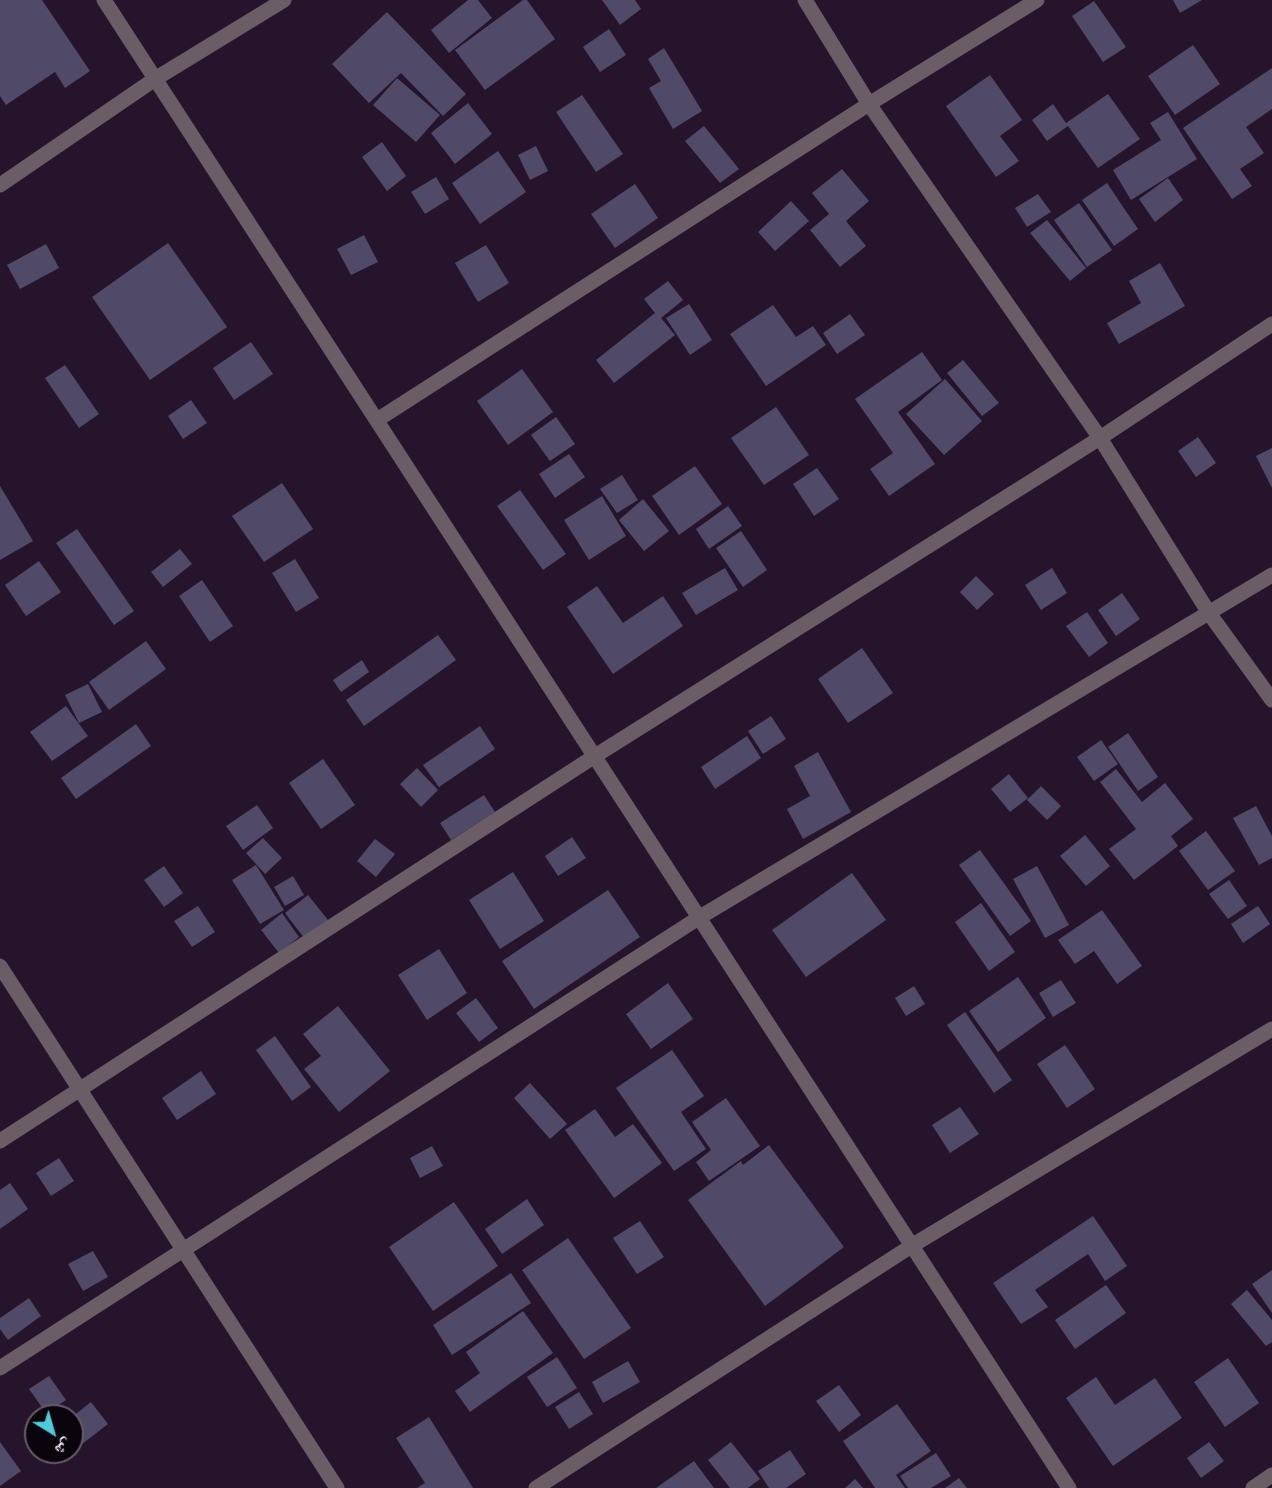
<!DOCTYPE html>
<meta charset="utf-8">
<style>
body{margin:0}
#map{position:relative;width:1272px;height:1488px;overflow:hidden;background:#25142c;font-family:"Alegreya Sans","Noto Naskh Arabic",sans-serif}
canvas{display:block}
.north{position:absolute;left:24px;top:1404px;width:60px;height:60px;box-sizing:border-box;background:#0a040d;border:2px solid #655c69;border-radius:50%;rotate:143deg;font-size:16px;font-weight:700;line-height:24px;text-align:center;color:#ede1f2}
.north::after{content:'';display:block;margin:auto;width:21px;height:27px;background:#52cbd8;clip-path:polygon(50% 0,100% 100%,50% 72%,0 100%)}
</style>
<div id="map">
<canvas width="1272" height="1488"></canvas>
<div class="north">ش</div>
</div>
<script>
const c = document.querySelector('canvas').getContext('2d');
c.lineJoin = 'round';
function fill(path, color) {
  c.fillStyle = color;
  c.fill(path, 'evenodd');
}
function shape(rows) {
  const path = new Path2D();
  for (const r of rows) {
    path.moveTo(r[0], r[1]);
    for (let i = 2; i < r.length; i += 2) path.lineTo(r[i], r[i + 1]);
  }
  return path;
}
function trace(path, color, width, dash) {
  c.strokeStyle = color;
  c.lineWidth = width;
  c.lineCap = dash ? 'butt' : 'round';
  c.setLineDash(dash || []);
  c.stroke(path);
}
const building = shape([
 [0,0,42,0,90,71,65,88,55,72,6,105,0,96],
 [468,0,478,0,492,18,449,53,431,30],
 [523,0,527,0,555,39,485,90,455,50],
 [602,0,635,0,641,9,620,25],
 [1173,0,1202,0,1180,13],
 [1094,1,1126,47,1103,62,1072,16],
 [387,12,466,94,443,116,401,73,369,103,332,64],
 [609,29,626,55,600,72,583,47],
 [1193,45,1220,84,1175,115,1148,76],
 [664,48,702,111,673,129,649,88,661,81,648,59],
 [1272,68,1272,109,1246,127,1264,153,1240,169,1252,186,1232,199,1183,128],
 [990,75,1022,120,1000,136,1019,161,996,177,946,106],
 [397,78,440,115,416,142,373,105],
 [1108,94,1140,139,1098,168,1068,126,1047,141,1032,120,1053,104,1066,123],
 [582,95,623,154,596,172,556,112],
 [468,103,492,134,455,164,431,133],
 [1168,112,1197,159,1131,200,1113,170,1161,140,1150,123],
 [704,126,739,169,720,183,685,141],
 [382,142,406,176,387,191,362,157],
 [536,146,548,171,530,180,518,155],
 [498,151,526,192,480,224,452,183],
 [842,169,869,201,846,221,866,246,840,267,810,230,829,214,812,193],
 [436,177,449,199,425,214,411,192],
 [1168,178,1183,200,1155,222,1139,199],
 [1107,183,1138,229,1114,246,1082,200],
 [635,184,658,218,615,248,591,214],
 [1038,194,1051,212,1027,227,1015,208],
 [791,201,809,221,775,251,758,232],
 [1079,203,1112,250,1087,267,1054,220],
 [1047,220,1086,268,1070,281,1030,233],
 [364,235,378,262,351,275,337,249],
 [168,243,227,327,150,380,92,297],
 [46,244,59,268,20,289,7,265],
 [486,245,509,283,478,302,455,263],
 [1160,263,1185,306,1119,344,1107,323,1141,303,1129,281],
 [668,281,683,300,661,318,675,335,614,383,596,360,655,313,644,299],
 [689,304,712,340,690,355,666,318],
 [773,305,796,337,813,326,826,345,766,386,730,334],
 [850,314,865,335,837,354,823,333],
 [251,342,273,374,234,400,213,368],
 [922,352,942,380,898,412,935,464,889,496,870,469,893,453,855,399],
 [963,360,999,403,982,416,947,373],
 [65,365,99,414,79,428,45,378],
 [522,369,553,412,508,445,477,401],
 [945,379,982,421,944,455,906,414],
 [191,400,207,423,183,439,168,416],
 [776,407,809,455,764,485,731,438],
 [556,417,575,444,550,461,531,435],
 [1198,437,1216,463,1196,477,1178,451],
 [1272,448,1272,488,1256,456],
 [569,454,585,477,555,498,539,474],
 [695,466,722,504,679,535,652,496],
 [817,468,839,499,814,516,793,484],
 [622,475,638,500,617,513,600,489],
 [282,483,313,529,264,562,232,516],
 [0,486,33,541,0,560],
 [520,490,566,554,543,570,497,506],
 [602,496,626,536,589,560,564,520],
 [643,499,669,531,644,551,619,520],
 [728,506,742,526,709,549,696,529],
 [77,529,134,611,114,625,56,543],
 [741,531,767,570,743,587,716,548],
 [180,549,192,564,163,587,151,572],
 [295,559,319,598,296,612,272,573],
 [39,561,61,592,26,616,5,585],
 [725,568,738,590,696,615,682,593],
 [1052,568,1067,593,1041,610,1025,585],
 [976,576,994,594,977,610,960,592],
 [202,580,233,626,210,642,179,596],
 [597,586,623,623,663,596,683,626,613,674,567,607],
 [1122,593,1140,619,1116,636,1098,610],
 [1087,612,1108,643,1089,657,1066,626],
 [438,635,456,660,364,726,346,700],
 [146,641,166,669,109,710,89,682],
 [862,648,893,693,848,723,818,679],
 [362,660,369,672,341,692,333,680],
 [88,684,102,712,79,723,65,695],
 [66,706,88,736,52,761,30,732],
 [771,716,786,739,763,754,748,731],
 [136,724,151,746,76,799,61,778],
 [480,726,495,749,439,787,423,765],
 [1128,733,1158,777,1138,791,1108,747],
 [747,736,761,758,715,789,701,767],
 [1101,740,1118,764,1094,781,1077,757],
 [818,752,851,812,803,839,787,809,810,796,794,766],
 [323,759,355,805,321,829,289,783],
 [417,768,438,790,421,807,400,784],
 [1116,769,1142,802,1165,783,1193,819,1171,836,1178,846,1134,880,1109,849,1136,829,1100,782],
 [1009,774,1028,798,1010,812,991,789],
 [1041,786,1061,806,1047,820,1027,800],
 [484,795,495,812,451,840,440,823],
 [257,805,273,828,243,850,226,826],
 [1256,806,1272,836,1272,858,1259,865,1233,818],
 [1206,831,1235,871,1208,890,1179,851],
 [1085,835,1110,866,1086,886,1060,856],
 [572,837,586,858,558,876,545,856],
 [263,838,282,858,265,874,246,853],
 [375,839,395,854,376,877,357,861],
 [980,850,1031,921,1010,936,959,865],
 [256,865,284,910,260,924,232,880],
 [164,866,183,893,164,907,144,880],
 [1037,866,1069,925,1045,938,1013,879],
 [513,872,544,921,500,949,469,900],
 [852,873,886,920,806,977,772,930],
 [293,876,304,895,285,906,274,887],
 [1229,880,1247,906,1228,919,1209,894],
 [608,890,640,937,534,1009,502,961],
 [308,895,328,920,305,939,285,913],
 [981,903,1015,952,989,971,955,922],
 [198,906,215,932,192,947,174,921],
 [1258,906,1270,924,1243,943,1231,924],
 [1102,910,1142,966,1117,984,1094,951,1075,964,1058,940],
 [282,913,299,937,279,953,261,930],
 [439,949,467,993,427,1020,398,975],
 [1018,977,1046,1018,998,1052,969,1011],
 [1061,980,1076,1003,1053,1017,1039,993],
 [668,983,693,1019,651,1049,626,1014],
 [914,986,925,1004,906,1016,895,998],
 [476,998,498,1028,479,1042,456,1013],
 [338,1006,390,1071,339,1112,304,1069,321,1056,303,1034],
 [965,1012,1012,1080,994,1093,947,1025],
 [275,1036,311,1087,292,1101,256,1050],
 [1065,1045,1095,1089,1067,1108,1037,1064],
 [672,1050,704,1096,681,1112,706,1149,674,1171,616,1088],
 [201,1071,216,1094,177,1120,162,1098],
 [530,1083,567,1124,550,1139,514,1098],
 [726,1098,760,1146,709,1181,696,1162,711,1150,692,1122],
 [960,1107,979,1134,950,1153,932,1125],
 [595,1109,615,1137,633,1124,662,1163,614,1198,565,1130],
 [769,1145,844,1247,765,1306,688,1200,741,1161,743,1165],
 [432,1146,443,1166,420,1178,410,1158],
 [59,1158,74,1181,51,1196,36,1173],
 [10,1183,28,1209,0,1229,0,1190],
 [527,1199,544,1225,502,1254,485,1229],
 [454,1202,498,1266,433,1311,389,1247],
 [1093,1216,1127,1266,1105,1281,1088,1254,1035,1290,1048,1307,1021,1324,993,1283],
 [640,1221,664,1257,637,1274,613,1238],
 [568,1238,631,1328,584,1359,522,1270],
 [93,1251,108,1277,83,1291,68,1264],
 [1272,1270,1272,1313,1252,1284],
 [511,1273,531,1303,452,1355,433,1325],
 [1106,1285,1126,1313,1075,1349,1055,1320],
 [1247,1290,1272,1320,1272,1342,1266,1346,1231,1304],
 [29,1298,41,1316,8,1340,0,1329,0,1318],
 [523,1311,553,1353,470,1412,455,1391,480,1373,466,1352],
 [557,1357,577,1388,547,1407,527,1377],
 [1228,1358,1259,1403,1225,1427,1194,1382],
 [628,1361,640,1382,603,1403,592,1382],
 [49,1376,66,1400,46,1413,29,1389],
 [1096,1377,1115,1405,1155,1378,1182,1418,1113,1466,1066,1398],
 [839,1385,861,1415,839,1432,816,1401],
 [579,1392,593,1414,569,1429,555,1407],
 [91,1402,108,1424,73,1451,72,1417],
 [897,1404,931,1451,896,1475,905,1488,875,1488,843,1441],
 [429,1417,473,1488,417,1488,425,1483,396,1438],
 [0,1442,21,1471,0,1486],
 [731,1442,760,1479,748,1488,730,1488,708,1460],
 [1209,1442,1224,1461,1201,1478,1187,1458],
 [790,1450,806,1474,786,1488,769,1488,758,1471],
 [936,1453,951,1476,931,1488,908,1488,900,1476],
 [694,1461,714,1488,656,1488],
 [959,1478,967,1488,945,1488],
 [855,1479,863,1488,845,1488]
]);
const street = shape([
 [104,0,1069,1488],
 [805,0,869,104,1100,438,1209,613,1272,700],
 [0,185,155,79,284,0],
 [377,420,869,104,1037,0],
 [0,966,337,1488],
 [0,1141,595,756,1100,438,1272,324],
 [0,1368,700,917,1272,575],
 [536,1488,913,1245,1272,1029],
 [1253,1488,1272,1475]
]);
fill(building, '#504a68');
trace(street, '#6a5d66', 15);
</script>
